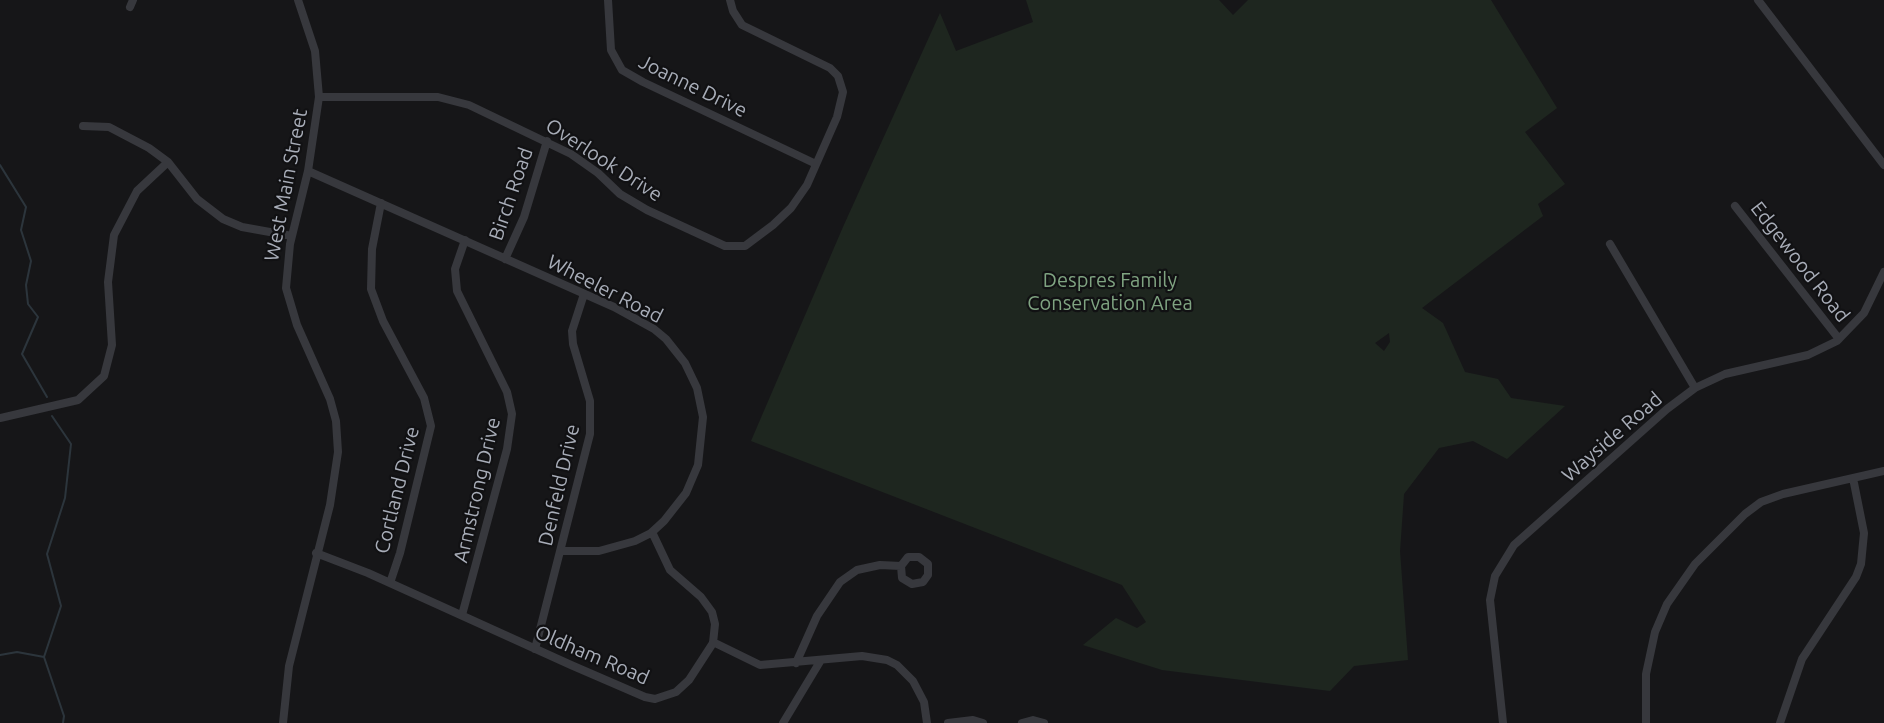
<!DOCTYPE html>
<style>
body{margin:0}
canvas{display:block;background:#161618}
</style>
<canvas width="1884" height="723"></canvas>
<script>
const c = document.querySelector('canvas').getContext('2d');
c.lineJoin = 'round';
function fill(path, color) {
  c.fillStyle = color;
  c.fill(path, 'evenodd');
}
function shape(rows) {
  const path = new Path2D();
  for (const r of rows) {
    path.moveTo(r[0], r[1]);
    for (let i = 2; i < r.length; i += 2) path.lineTo(r[i], r[i + 1]);
  }
  return path;
}
function trace(path, color, width, dash) {
  c.strokeStyle = color;
  c.lineWidth = width;
  c.lineCap = dash ? 'butt' : 'round';
  c.setLineDash(dash || []);
  c.stroke(path);
}
function label(font, color, halo, rows, align = 'center') {
  c.font = font + ' Ubuntu,sans-serif';
  c.lineWidth = 4.5;
  c.setLineDash([]);
  c.textBaseline = 'middle';
  c.strokeStyle = halo;
  c.fillStyle = color;
  for (const [text, x, y, turn = 0] of rows) {
    c.save();
    c.translate(x, y);
    c.rotate((+turn || 0) * Math.PI / 180);
    c.textAlign = isNaN(turn) ? turn : align;
    if (halo) c.strokeText(text, 0, 0);
    c.fillText(text, 0, 0);
    c.restore();
  }
}
const green = shape([
 [1026,0,1219,0,1233,15,1248,0,1491,0,1557,108,1525,132,1565,184,1538,204,1543,216,1422,308,1443,323,1465,372,1498,379,1511,398,1565,406,1507,459,1473,441,1439,448,1404,494,1400,551,1408,660,1354,666,1330,691,1162,670,1083,645,1116,618,1137,628,1146,622,1122,585,751,441,843,227,940,13,956,51,1033,22],
 [1389,333,1390,342,1384,351,1375,343]
]);
const stream = shape([
 [0,165,26,207,21,230,31,261,26,285,28,304,38,317,22,354,47,397],
 [52,416,71,444,65,498,47,554,61,606,44,657,64,716,63,723],
 [0,655,17,652,44,657]
]);
const minor = shape([
 [608,0,611,50,622,70,643,82,816,164],
 [1758,0,1884,165],
 [130,7,133,0],
 [319,97,438,97,469,105,571,154,598,173,620,194,647,210,725,246,745,246,773,225,791,208,807,185,837,117,843,92,838,76,830,68,742,25,733,11,730,0],
 [83,126,109,127,149,148,168,162,197,199,223,219,242,227,292,236],
 [308,171,614,307,654,329,666,339,685,363,697,388,703,417,698,465,686,493,664,521,651,533,635,541,599,551,561,551],
 [381,203,372,249,371,289,383,321,424,398,431,426,400,553,390,583],
 [1735,206,1839,339],
 [1610,244,1695,388],
 [505,259,524,217,547,141],
 [0,418,78,400,104,376,112,345,108,282,114,235,137,191,168,162],
 [316,553,368,573,571,665,645,697,655,699,676,692,689,680,713,643,715,624,712,612,701,597,670,570,652,532],
 [462,615,507,449,512,414,507,392,457,291,455,269,465,240],
 [713,642,760,665,862,656,887,660,897,665,913,681,924,702,927,723],
 [535,649,590,434,590,401,573,344,572,331,584,294],
 [796,663,817,616,840,582,857,570,880,565,901,566,902,578,912,584,923,582,928,575,928,564,919,557,908,557,901,566],
 [283,723,289,666,330,505,338,452,336,421,330,399,297,325,286,288,290,244,308,171,319,97,315,51,298,0],
 [783,723,821,660],
 [948,723,973,720,983,723],
 [1022,723,1033,720,1044,723],
 [1503,723,1490,600,1495,576,1514,545,1667,409,1695,388,1725,374,1808,355,1837,341,1864,313,1884,272],
 [1646,723,1646,674,1655,632,1667,604,1695,564,1745,514,1761,502,1783,494,1884,471],
 [1780,723,1802,659,1856,577,1861,564,1864,533,1853,478]
]);
const streetNames = [
 ["Joanne Drive",693,86,26],
 ["Overlook Drive",604,160,33],
 ["West Main Street",286,185,-79],
 ["Birch Road",511,194,-71],
 ["Edgewood Road",1800,262,52],
 ["Wheeler Road",605,289,27],
 ["Wayside Road",1612,437,-41],
 ["Denfeld Drive",559,485,-77],
 ["Cortland Drive",397,490,-76],
 ["Armstrong Drive",477,490,-77],
 ["Oldham Road",592,655,23]
];
const parkNames = [
 ["Despres Family",1110,280],
 ["Conservation Area",1110,303]
];
fill(green, '#1e261f');
trace(stream, '#2c353c', 2);
trace(minor, '#37383d', 8);
label('20px', '#a8adb8', '#111113', streetNames);
label('20px', '#7fa381', '#111113', parkNames);
</script>
